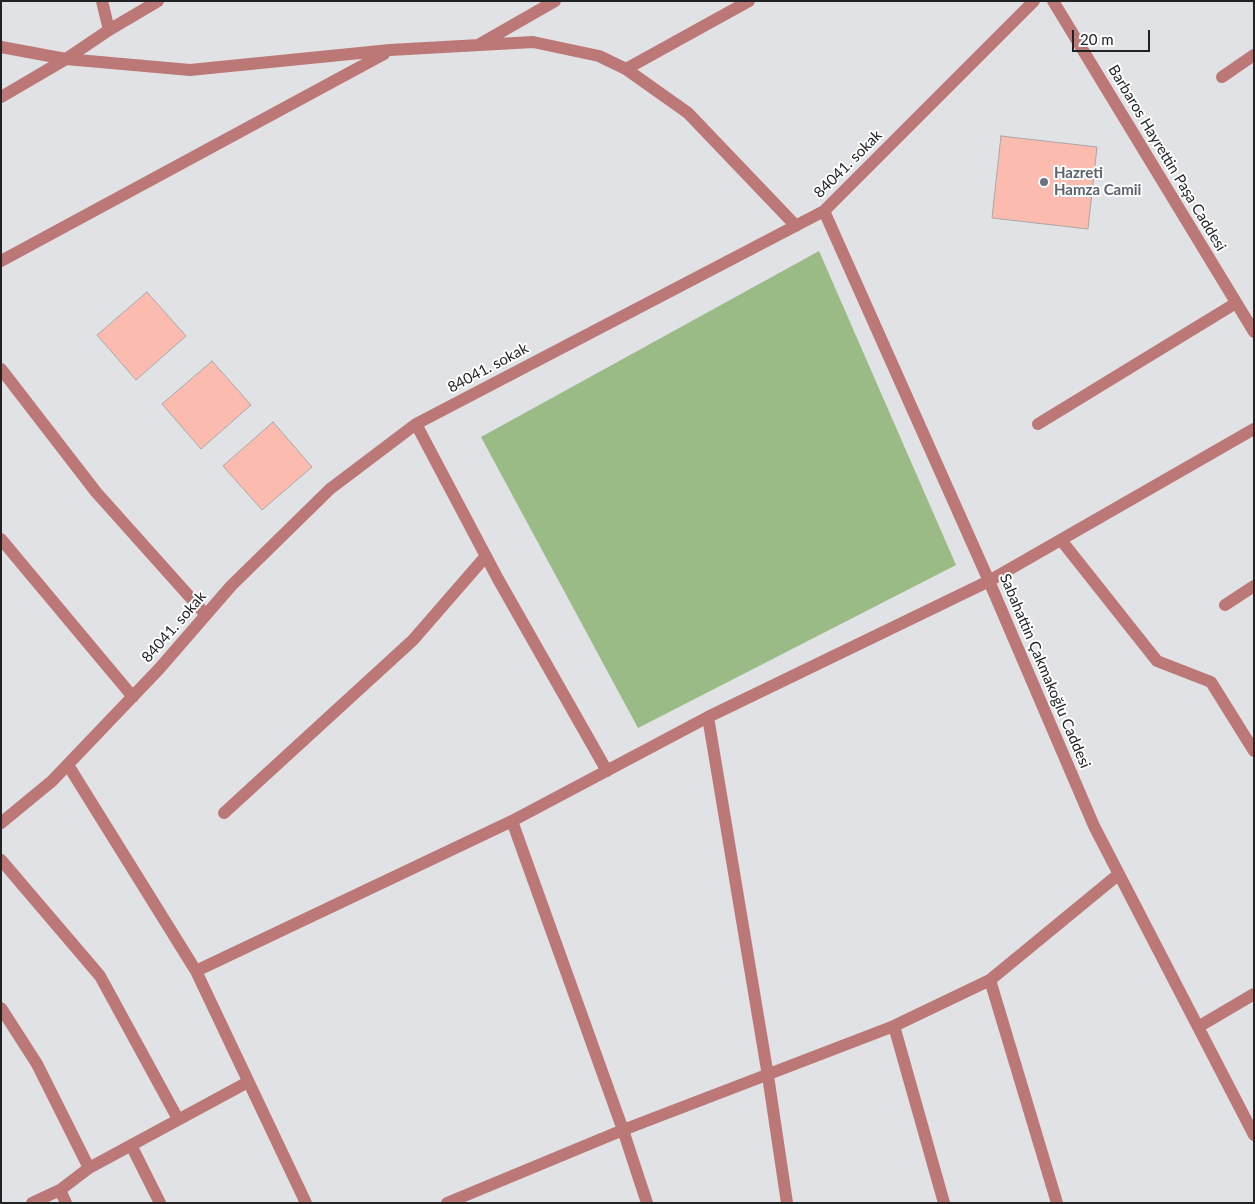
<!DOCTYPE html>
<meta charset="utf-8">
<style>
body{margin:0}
#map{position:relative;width:1255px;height:1204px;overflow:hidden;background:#e0e2e5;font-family:Lato,sans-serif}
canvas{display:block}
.frame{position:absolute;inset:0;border:2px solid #212223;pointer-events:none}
.scale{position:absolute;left:1072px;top:30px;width:78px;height:22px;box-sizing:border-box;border:2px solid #212223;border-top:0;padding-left:6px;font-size:15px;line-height:18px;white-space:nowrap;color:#212223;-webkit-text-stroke:4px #fff;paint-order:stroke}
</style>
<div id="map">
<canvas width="1255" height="1204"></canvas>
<div class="frame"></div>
<div class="scale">20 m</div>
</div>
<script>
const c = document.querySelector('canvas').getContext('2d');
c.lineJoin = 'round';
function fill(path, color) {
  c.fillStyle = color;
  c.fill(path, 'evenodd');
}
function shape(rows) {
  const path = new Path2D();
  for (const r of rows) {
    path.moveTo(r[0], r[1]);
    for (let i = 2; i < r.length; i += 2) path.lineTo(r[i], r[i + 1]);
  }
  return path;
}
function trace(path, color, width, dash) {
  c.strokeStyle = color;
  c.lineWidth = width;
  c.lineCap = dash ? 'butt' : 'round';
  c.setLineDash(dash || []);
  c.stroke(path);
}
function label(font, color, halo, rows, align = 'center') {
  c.font = font + ' Lato,sans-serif';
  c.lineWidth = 4;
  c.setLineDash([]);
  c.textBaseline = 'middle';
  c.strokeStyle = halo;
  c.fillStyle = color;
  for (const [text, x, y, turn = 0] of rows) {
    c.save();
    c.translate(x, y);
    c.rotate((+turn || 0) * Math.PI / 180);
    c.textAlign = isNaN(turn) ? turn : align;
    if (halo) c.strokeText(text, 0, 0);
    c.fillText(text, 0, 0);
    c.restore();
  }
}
const green = shape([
 [819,251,956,565,638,728,481,437]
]);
const building = shape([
 [1001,136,1097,147,1088,229,992,218,1001,136],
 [147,292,186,336,136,380,97,335,147,292],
 [212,361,251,405,201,449,162,404,212,361],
 [273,422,312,467,262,510,223,466,273,422]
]);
const minor = shape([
 [102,1,109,30],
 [1053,1,1254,332],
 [480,44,555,1],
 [1,47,66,59,190,70,390,50,533,42,599,56,626,69,688,113,796,226],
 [626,69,749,1],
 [1222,77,1254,55],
 [1,97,66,59,109,30,158,1],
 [824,211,989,581,1094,826,1254,1135],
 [1,261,384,54],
 [1,369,96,492,206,615],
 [416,424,498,579,607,771],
 [1038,424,1236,303],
 [1,539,133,697],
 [1061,540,1157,661,1211,682,1254,751],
 [1225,605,1254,586],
 [708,717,768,1076,787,1203],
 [68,765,196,971,306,1203],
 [224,813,413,640,486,556],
 [512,821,623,1130,647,1203],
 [1,823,52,781,159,669,231,586,330,489,416,424,824,211,1034,1],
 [1,860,100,976,178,1119],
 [196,971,512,821,708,717,989,581,1254,429],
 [990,980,1057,1203],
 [1,1008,37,1064,89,1168],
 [894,1026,944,1203],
 [1198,1027,1254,994],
 [131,1145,160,1203],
 [60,1190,66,1203],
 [32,1203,60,1190,89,1168,248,1082],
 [447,1203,623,1130,894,1026,990,980,1119,874]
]);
const markers = [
 [1044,182,5,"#6b7280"]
];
const streetNames = [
 ["Barbaros Hayrettin Paşa Caddesi",1167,158,59],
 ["84041. sokak",848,164,-45],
 ["84041. sokak",488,368,-28],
 ["84041. sokak",174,627,-49],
 ["Sabahattin Çakmakoğlu Caddesi",1045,671,67]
];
const worshipNames = [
 ["Hazreti",1054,173],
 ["Hamza Camii",1054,190]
];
fill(green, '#9abb86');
fill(building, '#fcbbaf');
trace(building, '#aaa7a6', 1);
trace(minor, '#bc7876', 12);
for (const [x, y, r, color] of markers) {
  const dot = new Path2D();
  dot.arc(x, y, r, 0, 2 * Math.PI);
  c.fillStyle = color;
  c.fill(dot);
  trace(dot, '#fff', 2);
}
label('15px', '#212223', '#fff', streetNames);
label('bold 15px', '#5b616d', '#fff', worshipNames, 'left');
</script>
